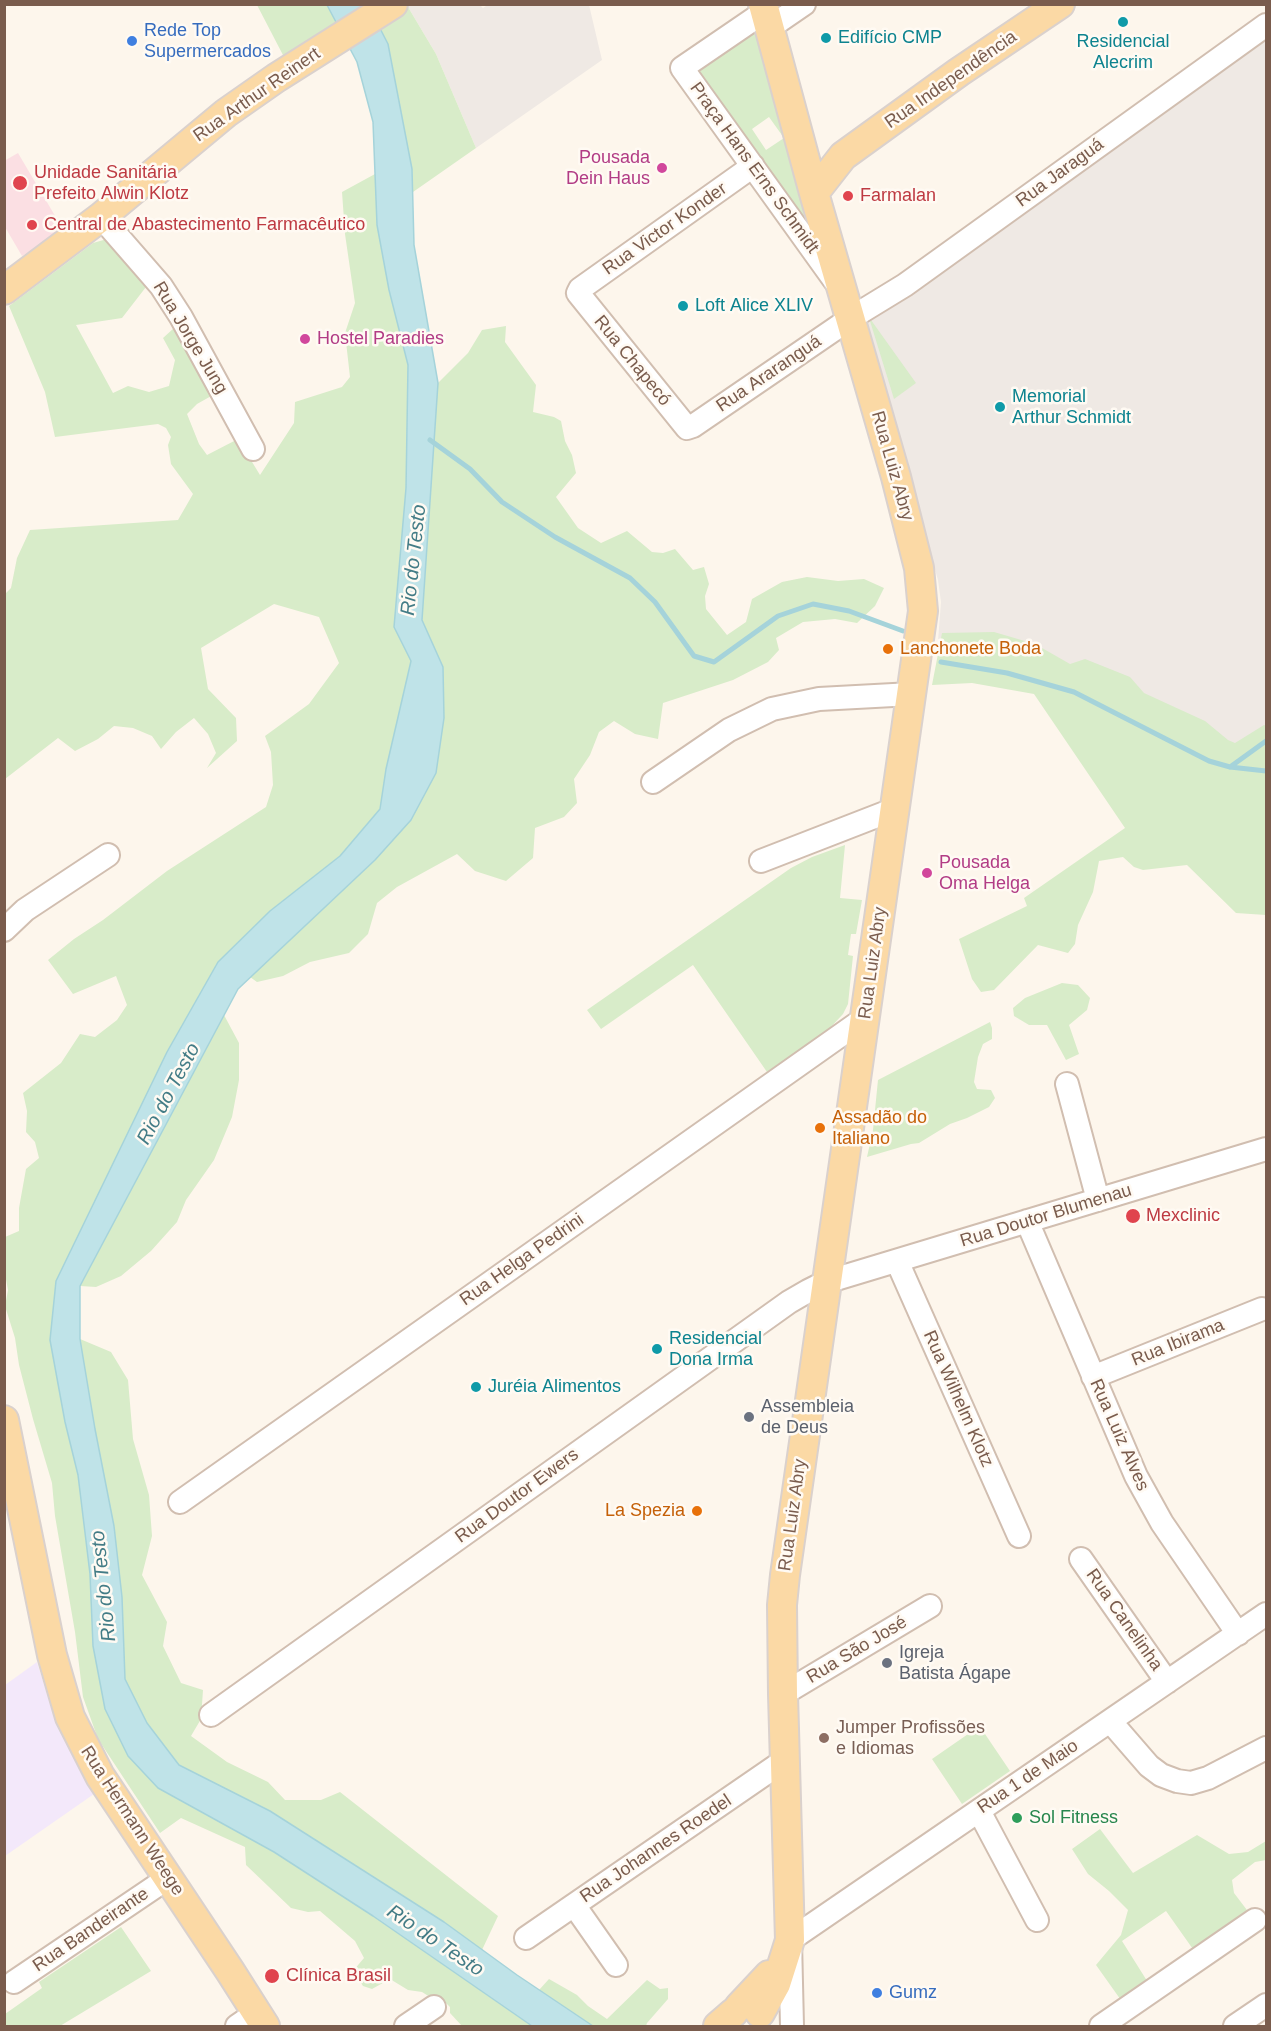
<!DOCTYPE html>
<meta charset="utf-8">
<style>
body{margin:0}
#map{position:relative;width:1271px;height:2031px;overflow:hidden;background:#fdf6ec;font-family:Arial,sans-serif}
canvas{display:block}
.frame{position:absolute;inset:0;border:6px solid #7a5c4d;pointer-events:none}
</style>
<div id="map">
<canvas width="1271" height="2031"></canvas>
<div class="frame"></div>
</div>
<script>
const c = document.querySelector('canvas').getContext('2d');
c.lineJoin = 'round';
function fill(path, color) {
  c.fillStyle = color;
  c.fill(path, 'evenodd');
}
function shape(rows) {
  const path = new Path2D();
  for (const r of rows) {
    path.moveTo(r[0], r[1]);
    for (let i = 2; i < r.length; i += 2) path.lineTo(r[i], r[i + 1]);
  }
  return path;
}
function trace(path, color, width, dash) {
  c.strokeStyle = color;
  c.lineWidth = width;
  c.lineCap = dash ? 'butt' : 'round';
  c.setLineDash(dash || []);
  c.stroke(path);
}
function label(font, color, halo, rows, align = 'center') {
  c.font = font + ' Arial,sans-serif';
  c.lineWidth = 5;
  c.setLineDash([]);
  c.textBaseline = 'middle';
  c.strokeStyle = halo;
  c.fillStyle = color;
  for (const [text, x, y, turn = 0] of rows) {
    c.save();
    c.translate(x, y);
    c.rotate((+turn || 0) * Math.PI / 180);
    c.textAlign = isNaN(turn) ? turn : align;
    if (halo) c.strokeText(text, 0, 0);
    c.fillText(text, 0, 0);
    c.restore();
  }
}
const industrial = shape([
 [412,4,480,5,483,8,489,4,589,5,602,60,476,148,436,54,408,7],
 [1266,37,1266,738,1228,765,994,662,937,654,941,602,938,580,865,323]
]);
const education = shape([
 [37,1662,57,1726,94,1794,5,1856,5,1685]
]);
const medical = shape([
 [18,153,64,231,22,256,5,227,4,161]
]);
const green = shape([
 [257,5,327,5,338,23,284,57],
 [368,5,405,5,408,7,436,54,476,148,413,192,412,169,388,44],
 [756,30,816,238,696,71],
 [769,117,784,138,766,150,752,129],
 [375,174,377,225,389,290,408,365,406,488,394,627,411,661,386,769,380,809,340,856,270,911,218,962,167,1052,50,1340,65,1422,78,1475,90,1574,93,1646,105,1709,158,1788,274,1852,373,1916,532,2026,462,2026,450,2013,450,2007,444,2001,438,2002,422,1992,408,1990,390,1979,372,1989,363,1986,353,1971,364,1958,355,1941,320,1911,308,1912,291,1908,246,1865,245,1847,181,1818,160,1833,98,1739,83,1697,75,1632,55,1516,52,1483,33,1419,19,1365,15,1338,5,1306,8,1290,5,1274,5,1237,19,1231,19,1208,26,1169,39,1158,35,1142,26,1132,27,1111,23,1093,61,1063,80,1034,95,1037,117,1020,127,1005,116,976,73,994,48,960,74,939,103,920,167,871,266,807,273,785,271,752,265,736,309,704,339,663,319,617,274,604,201,648,208,689,236,718,237,741,207,768,216,753,208,734,194,718,176,732,161,749,152,736,133,728,114,726,98,739,75,751,58,738,5,779,4,595,11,588,17,558,30,530,178,520,193,494,171,464,168,445,171,437,166,428,158,424,55,437,45,392,9,306,93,243,107,239,122,248,146,287,122,318,76,325,113,393,128,386,149,392,169,386,175,360,163,338,174,328,213,395,197,404,187,414,199,444,207,455,238,439,260,475,294,423,295,402,342,387,350,377,345,333,355,303,345,234,342,192],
 [871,320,916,383,894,399,870,321],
 [506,326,505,342,536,385,533,412,554,417,561,421,565,441,572,455,576,473,556,497,578,528,601,543,627,531,652,552,663,553,675,549,693,570,704,567,709,584,705,596,706,609,727,635,746,622,752,599,782,582,807,577,838,581,864,579,884,588,875,606,857,623,835,619,803,622,776,638,779,650,768,662,733,680,663,703,658,739,635,734,614,721,599,732,590,755,574,779,577,803,564,817,535,828,533,858,506,881,475,871,457,854,397,887,377,903,368,934,349,953,310,962,283,976,257,982,250,977,375,860,443,667,422,620,438,383,468,353,482,330],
 [994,632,1035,644,1070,664,1085,659,1130,677,1144,693,1205,721,1228,740,1235,743,1264,725,1266,726,1266,915,1236,913,1187,865,1143,870,1134,867,1123,857,1099,861,1093,892,1078,925,1075,944,1068,953,1038,945,994,990,981,992,972,979,959,939,1027,906,1024,898,1125,828,1034,694,972,683,932,685,942,633],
 [845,845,840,898,862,900,856,934,851,934,848,955,853,956,848,1004,843,1014,829,1029,767,1072,693,965,601,1029,587,1010,791,868,812,857],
 [1062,983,1078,985,1090,998,1087,1010,1069,1025,1079,1054,1066,1060,1047,1025,1029,1025,1014,1016,1013,1008,1025,998],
 [224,1015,239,1043,239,1080,232,1117,214,1160,186,1200,177,1222,151,1251,121,1276,96,1287,80,1286],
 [990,1022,992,1028,992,1039,983,1044,978,1057,974,1082,977,1089,991,1090,995,1098,989,1107,967,1118,950,1124,919,1143,911,1144,867,1157,873,1130,878,1080],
 [80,1339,111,1352,128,1380,133,1439,149,1495,152,1536,142,1575,167,1622,163,1646,181,1683,203,1690,201,1719,191,1736,227,1762,268,1782,285,1800,321,1800,340,1792,498,1916,482,1950,444,1922,270,1811,179,1765,147,1723,125,1679,122,1597,114,1526,95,1429],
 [971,1732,985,1734,1010,1771,962,1804,932,1759],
 [1100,1829,1133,1873,1197,1835,1229,1854,1248,1852,1266,1841,1266,1860,1255,1862,1232,1880,1234,1893,1250,1914,1195,1952,1166,1911,1122,1941,1149,1984,1123,2003,1096,1965,1121,1935,1128,1910,1109,1891,1088,1874,1072,1849],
 [121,1927,151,1971,60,2026,5,2026,5,2014,42,1988,39,1982],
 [549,1979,577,1995,588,2006,607,2019,647,1980,660,1989,668,1988,668,1999,647,2023,646,2026,593,2026,539,1990]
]);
const water = shape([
 [327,5,368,5,388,44,412,169,414,245,438,383,422,620,443,667,444,718,436,773,411,820,375,860,238,989,80,1286,80,1339,95,1429,114,1526,122,1597,125,1679,147,1723,179,1765,270,1811,444,1922,517,1975,593,2026,532,2026,373,1916,274,1852,158,1788,128,1756,105,1709,93,1646,90,1574,78,1475,65,1422,50,1340,56,1281,167,1052,218,962,270,911,340,856,380,809,386,769,411,661,394,627,406,488,408,365,389,290,377,225,373,122,357,62,327,5]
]);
const stream = shape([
 [430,440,470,469,502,502,555,537,630,578,655,602,694,656,714,662,778,616,813,604,849,611,903,631],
 [941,662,1007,673,1074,692,1209,761,1230,767,1266,771],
 [1230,767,1266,741]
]);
const minor = shape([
 [764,12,682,68,835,281],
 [769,28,804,4],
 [753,166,580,289,578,293,687,428,693,426,851,318,905,285,1266,25],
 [101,217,161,286,181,317,253,449],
 [653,782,729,730,772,709,819,699,912,694],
 [761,861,895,809],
 [4,930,25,910,108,855],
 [1067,1084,1098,1200],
 [1027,1221,1136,1476,1162,1523,1238,1634],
 [897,1261,1019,1536],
 [1093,1377,1262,1309],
 [180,1502,865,1018],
 [1081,1559,1167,1682],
 [783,1694,930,1606],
 [211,1715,789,1302,808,1291,826,1282,1266,1149],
 [1110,1721,1149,1766,1161,1775,1177,1781,1191,1783,1208,1778,1266,1748],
 [979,1811,1037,1920],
 [574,1905,616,1965],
 [526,1938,785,1760],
 [14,1982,168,1878],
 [237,2026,256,2013],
 [406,2026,434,2007],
 [792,2026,790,1940,1266,1614],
 [1101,2026,1255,1920],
 [1235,2026,1266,2005]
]);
const major = shape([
 [814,193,843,156,959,72,1060,4],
 [4,290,101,217,226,113,276,78,393,4],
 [4,1420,52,1655,70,1717,100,1776,230,1971,265,2026],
 [739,2007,769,1975],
 [760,2013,776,1984,790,1940,783,1694,782,1605,785,1575,923,611,919,568,896,477,814,193,763,4],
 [718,2026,733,2013]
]);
const markers = [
 [1123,22,6,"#0f9aa8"],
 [826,38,6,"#0f9aa8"],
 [132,41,6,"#3f7fe0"],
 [662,168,6,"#d1479c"],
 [20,183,8,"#e0444e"],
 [848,196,6,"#e0444e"],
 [32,225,6,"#e0444e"],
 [683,306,6,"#0f9aa8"],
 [305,339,6,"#d1479c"],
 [1000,407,6,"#0f9aa8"],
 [888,649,6,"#e8710a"],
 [927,873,6,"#d1479c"],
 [820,1128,6,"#e8710a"],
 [1133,1216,8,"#e0444e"],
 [657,1349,6,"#0f9aa8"],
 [476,1387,6,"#0f9aa8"],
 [749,1417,6,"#6b7280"],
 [697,1511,6,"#e8710a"],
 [887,1663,6,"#6b7280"],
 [824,1738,6,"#8d6e63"],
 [1017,1818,6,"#2e9e5b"],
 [272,1976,8,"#e0444e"],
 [877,1993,6,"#3f7fe0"]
];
const shopNames = [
 ["Rede Top",144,31],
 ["Supermercados",144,52],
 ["Gumz",889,1993]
];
const cultureNames = [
 ["Edifício CMP",838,38],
 ["Residencial",1123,42,"center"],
 ["Alecrim",1123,63,"center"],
 ["Loft Alice XLIV",695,306],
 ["Memorial",1012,397],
 ["Arthur Schmidt",1012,418],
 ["Residencial",669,1339],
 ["Dona Irma",669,1360],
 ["Juréia Alimentos",488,1387]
];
const streetNames = [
 ["Rua Independência",951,80,-35],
 ["Rua Arthur Reinert",257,95,-35],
 ["Praça Hans Erns Schmidt",754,168,54],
 ["Rua Jaraguá",1060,173,-36],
 ["Rua Victor Konder",665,229,-35],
 ["Rua Jorge Jung",190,338,59],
 ["Rua Chapecó",632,361,51],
 ["Rua Araranguá",769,374,-34],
 ["Rua Luiz Abry",892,466,74],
 ["Rua Luiz Abry",873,963,-82],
 ["Rua Doutor Blumenau",1046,1216,-17],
 ["Rua Helga Pedrini",522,1260,-35],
 ["Rua Ibirama",1178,1343,-22],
 ["Rua Wilhelm Klotz",958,1399,66],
 ["Rua Luiz Alves",1119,1435,66],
 ["Rua Doutor Ewers",517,1496,-36],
 ["Rua Luiz Abry",793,1515,-82],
 ["Rua Canelinha",1124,1620,55],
 ["Rua São José",857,1650,-31],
 ["Rua 1 de Maio",1028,1777,-34],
 ["Rua Hermann Weege",132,1821,57],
 ["Rua Johannes Roedel",656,1849,-34],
 ["Rua Bandeirante",91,1930,-34]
];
const hotelNames = [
 ["Pousada",650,158,"right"],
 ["Dein Haus",650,179,"right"],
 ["Hostel Paradies",317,339],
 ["Pousada",939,863],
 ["Oma Helga",939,884]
];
const healthNames = [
 ["Unidade Sanitária",34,173],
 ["Prefeito Alwin Klotz",34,194],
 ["Farmalan",860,196],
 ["Central de Abastecimento Farmacêutico",44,225],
 ["Mexclinic",1146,1216],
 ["Clínica Brasil",286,1976]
];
const foodNames = [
 ["Lanchonete Boda",900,649],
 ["Assadão do",832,1118],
 ["Italiano",832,1139],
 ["La Spezia",685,1511,"right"]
];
const worshipNames = [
 ["Assembleia",761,1407],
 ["de Deus",761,1428],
 ["Igreja",899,1653],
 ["Batista Ágape",899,1674]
];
const educationNames = [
 ["Jumper Profissões",836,1728],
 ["e Idiomas",836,1749]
];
const leisureNames = [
 ["Sol Fitness",1029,1818]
];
const waterNames = [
 ["Rio do Testo",414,560,-84],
 ["Rio do Testo",169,1094,-62],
 ["Rio do Testo",104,1586,-96],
 ["Rio do Testo",435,1941,34]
];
fill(industrial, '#efe9e4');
fill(education, '#f3e8fa');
fill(medical, '#fbdfe3');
fill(green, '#d8ecc9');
fill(water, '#bfe3e8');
trace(water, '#a5d3da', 1.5);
trace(stream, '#a5d3da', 5);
trace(minor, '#d1beb0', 26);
trace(major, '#dad1cd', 32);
trace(minor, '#fff', 22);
trace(major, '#fbd9a5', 28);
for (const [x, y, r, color] of markers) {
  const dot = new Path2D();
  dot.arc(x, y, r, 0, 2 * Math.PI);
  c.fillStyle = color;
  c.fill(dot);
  trace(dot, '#fffaf3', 2);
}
label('18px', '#366cbe', '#fffaf3', shopNames, 'left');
label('18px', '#0d838f', '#fffaf3', cultureNames, 'left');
label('18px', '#7a5c4d', '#fffaf3', streetNames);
label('18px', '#b23c85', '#fffaf3', hotelNames, 'left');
label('18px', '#be3a42', '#fffaf3', healthNames, 'left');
label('18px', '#c56008', '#fffaf3', foodNames, 'left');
label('18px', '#5b616d', '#fffaf3', worshipNames, 'left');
label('18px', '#785e54', '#fffaf3', educationNames, 'left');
label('18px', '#27864d', '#fffaf3', leisureNames, 'left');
label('italic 20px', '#437c86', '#fffaf3', waterNames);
</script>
